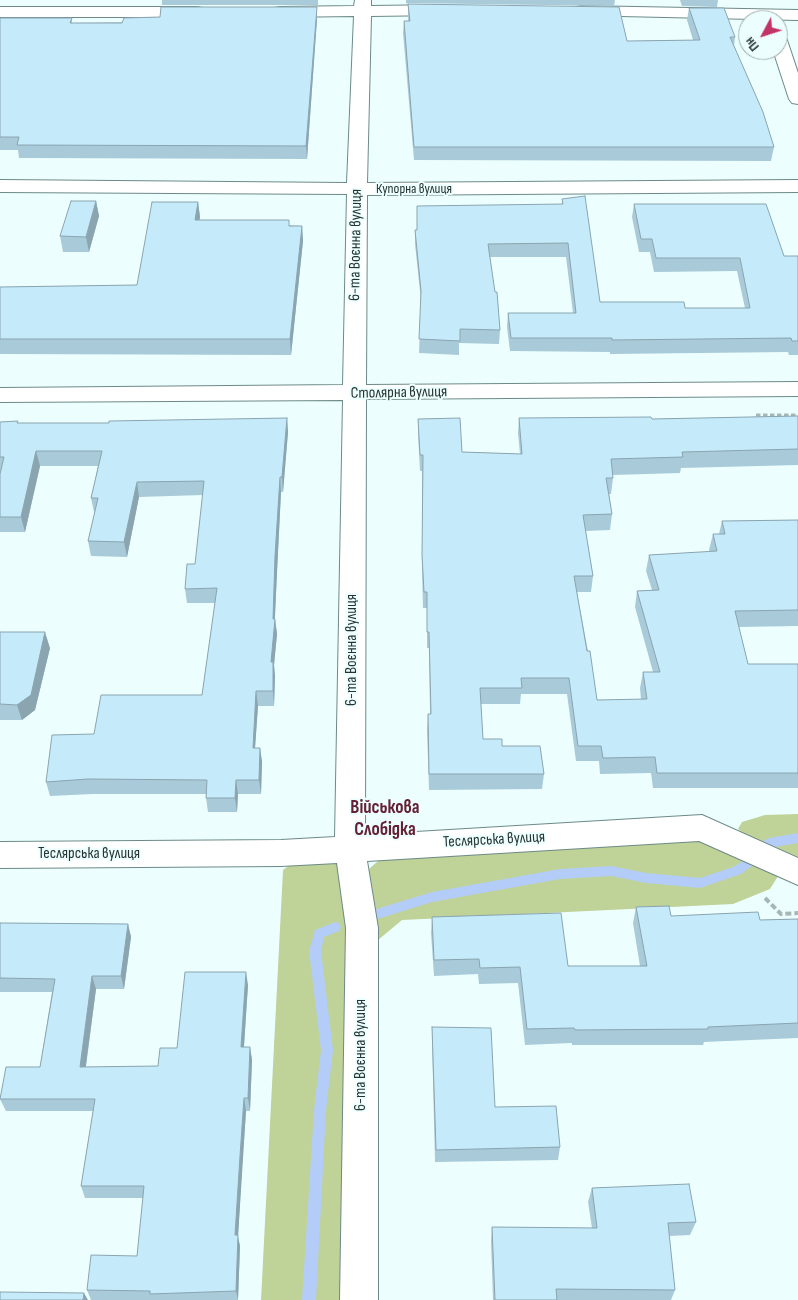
<!DOCTYPE html>
<meta charset="utf-8">
<style>
body{margin:0}
#map{position:relative;width:798px;height:1300px;overflow:hidden;background:#ecfffe;font-family:"Sofia Sans Condensed",sans-serif}
canvas{display:block}
.north{position:absolute;left:738px;top:10px;width:50px;height:50px;box-sizing:border-box;background:#ecfffe;border:1px solid #9dadac;border-radius:50%;rotate:230deg;font-size:14px;font-weight:700;line-height:20px;text-align:center;color:#263332}
.north::after{content:'';display:block;margin:auto;width:18px;height:22px;background:#c13465;clip-path:polygon(50% 0,100% 100%,50% 72%,0 100%)}
</style>
<div id="map">
<canvas width="798" height="1300"></canvas>
<div class="north">Пн</div>
</div>
<script>
const c = document.querySelector('canvas').getContext('2d');
c.lineJoin = 'round';
function fill(path, color) {
  c.fillStyle = color;
  c.fill(path, 'evenodd');
}
function shape(rows) {
  const path = new Path2D();
  for (const r of rows) {
    path.moveTo(r[0], r[1]);
    for (let i = 2; i < r.length; i += 2) path.lineTo(r[i], r[i + 1]);
  }
  return path;
}
function trace(path, color, width, dash) {
  c.strokeStyle = color;
  c.lineWidth = width;
  c.lineCap = dash ? 'butt' : 'round';
  c.setLineDash(dash || []);
  c.stroke(path);
}
function label(font, color, halo, rows, align = 'center') {
  c.font = font + ' "Sofia Sans Condensed",sans-serif';
  c.lineWidth = 4;
  c.setLineDash([]);
  c.textBaseline = 'middle';
  c.strokeStyle = halo;
  c.fillStyle = color;
  for (const [text, x, y, turn = 0] of rows) {
    c.save();
    c.translate(x, y);
    c.rotate((+turn || 0) * Math.PI / 180);
    c.textAlign = isNaN(turn) ? turn : align;
    if (halo) c.strokeText(text, 0, 0);
    c.fillText(text, 0, 0);
    c.restore();
  }
}
const green = shape([
 [798,814,798,863,756,844,738,829,742,822,765,815],
 [685,838,717,841,780,873,770,889,733,904,402,920,372,945,369,869,387,853],
 [295,861,336,862,342,872,355,1013,349,1300,261,1300,283,870]
]);
const stream = shape([
 [798,833,798,843,769,848,765,846,763,843,765,840,769,838,798,833],
 [748,858,752,860,754,863,752,866,741,874,700,888,646,883,611,876,560,879,432,902,371,921,367,920,365,916,367,912,432,892,560,869,611,866,646,873,700,878,733,867,748,858],
 [335,922,339,923,341,927,339,931,324,937,321,951,333,1050,326,1110,316,1300,302,1300,314,1110,321,1050,309,951,315,930,335,922]
]);
const pathFar1 = shape([
 [756,415,798,415]
]);
const path = shape([
 [765,898,781,914,798,913]
]);
const street = shape([
 [355,0,371,0,371,6,444,5,450,6,452,10,450,14,444,15,371,16,367,183,798,180,798,192,367,195,366,385,798,382,798,396,366,399,365,835,702,815,798,858,798,885,699,841,367,861,378,928,378,1300,340,1300,346,928,337,863,281,866,0,868,0,842,281,840,335,837,343,400,0,402,0,388,343,385,347,194,0,192,0,180,347,183,354,16,280,17,274,16,272,12,274,8,280,7,354,6,355,0],
 [582,6,798,10,798,20,576,15,574,11,576,7,582,6],
 [0,7,197,7,203,8,205,12,203,16,197,17,0,17,0,7],
 [778,35,784,36,787,40,798,73,798,104,792,103,789,99,773,50,778,50,778,35]
]);
const wall = shape([
 [162,0,318,0,318,5,162,5],
 [406,0,615,0,614,6,406,3],
 [680,0,718,0,717,7,682,6],
 [408,4,627,41,693,40,687,20,689,8,735,37,734,46,774,147,771,161,414,160,403,33,404,21,408,21],
 [0,18,72,18,72,23,317,19,307,159,19,158,18,150,0,150],
 [562,199,600,302,685,308,745,308,737,271,654,272,650,252,639,252,632,217,634,204,784,256,798,256,798,355,789,355,788,352,610,354,610,352,510,351,507,327,508,313,573,313,566,257,490,257,500,330,499,344,459,343,459,355,419,353,421,301,415,244,415,230,562,204],
 [96,201,99,216,89,252,63,252,60,236],
 [198,202,200,217,199,220,302,226,303,241,291,355,0,354,0,287,137,285],
 [798,416,798,465,681,468,680,473,613,475,613,478,611,494,609,494,612,514,610,530,585,531,593,576,591,592,577,592,597,700,641,700,640,688,643,672,653,672,635,607,637,591,652,590,646,571,649,555,710,552,709,550,713,534,719,534,722,521,798,520,798,626,738,627,748,664,798,664,798,788,653,788,651,773,600,774,599,761,576,761,567,694,521,694,520,704,481,704,483,739,502,746,544,774,542,789,429,790,427,730,428,714,430,714,429,648,427,648,427,608,423,608,422,571,422,471,420,471,418,434,418,419,462,452,520,454,518,433,519,418,652,419],
 [287,418,288,432,283,492,281,492,277,570,275,619,277,634,274,665,275,676,274,706,258,706,255,748,260,748,262,762,261,794,238,794,237,812,208,812,206,798,206,794,92,794,50,796,46,782,94,734,202,695,215,603,187,603,185,589,195,564,203,495,139,497,127,557,91,556,88,541,95,512,94,512,91,498,98,466,40,466,25,532,0,532,0,422,18,423,109,423],
 [0,632,50,648,35,710,22,720,0,720],
 [636,907,671,916,760,920,798,919,798,1038,704,1042,703,1045,572,1045,572,1043,525,1045,518,983,479,984,478,974,434,976,431,933,432,917,568,966,640,966,633,923],
 [0,923,128,924,131,937,124,989,96,989,86,1067,158,1066,248,985,244,1047,250,1047,252,1060,250,1111,246,1111,242,1167,238,1237,240,1246,238,1300,91,1300,87,1290,137,1256,143,1198,85,1198,81,1186,93,1111,6,1111,0,1099,40,1067,52,992,0,992],
 [432,1027,495,1107,560,1147,558,1160,435,1162,432,1041],
 [592,1188,696,1222,690,1235,669,1236,675,1290,671,1300,493,1300,491,1241,492,1227,592,1228,588,1202]
]);
const shadedWall = shape([
 [317,7,317,19,307,159,306,146],
 [96,201,99,216,89,252,86,237],
 [198,202,200,217,197,236,195,220],
 [302,226,303,241,291,355,290,339],
 [287,418,288,432,283,492,282,477],
 [36,451,40,466,25,532,21,517],
 [280,477,281,492,274,634,275,619,277,634,274,665,275,676,274,706,271,662,275,556],
 [137,482,139,497,127,557,124,542],
 [45,632,50,648,35,710,22,720,17,705],
 [256,691,258,706,254,762,253,748],
 [260,748,262,762,261,794,259,780],
 [236,780,238,794,237,812,235,798],
 [128,924,131,937,124,989,121,976],
 [246,972,248,985,243,1060,241,1047],
 [92,976,96,989,84,1079,80,1067],
 [250,1047,252,1060,250,1111,248,1098],
 [244,1098,246,1111,238,1237,240,1246,238,1300,236,1291,235,1235],
 [84,1293,88,1300,83,1300]
]);
const building = shape([
 [408,4,619,7,627,41,700,40,689,8,724,8,735,37,730,37,763,112,774,147,414,147,404,21,410,21,408,4],
 [161,7,317,7,306,146,17,145,19,137,0,137,0,18,72,18,70,23,122,23,124,18,160,17,161,7],
 [585,196,600,302,684,302,685,308,750,308,740,258,656,258,652,239,641,239,634,204,766,204,784,256,798,256,798,341,792,341,791,338,612,340,612,338,511,338,508,313,576,313,568,243,488,244,495,292,497,292,500,330,460,329,460,341,419,339,421,291,415,230,417,230,417,206,563,204,562,199,585,196],
 [71,201,96,201,86,237,60,236,71,201],
 [152,202,198,202,195,220,289,220,289,226,302,226,290,339,0,339,0,287,137,285,152,202],
 [798,416,798,449,682,452,683,457,611,459,613,478,606,478,612,514,583,515,593,576,574,576,587,651,590,651,597,700,647,699,643,672,660,672,637,591,659,590,649,555,717,551,713,534,725,534,722,521,798,520,798,610,735,611,748,664,798,664,798,773,657,773,655,757,603,758,601,746,578,746,569,678,521,678,522,688,480,688,483,739,502,739,502,746,540,746,544,774,429,774,428,714,431,714,429,632,427,632,427,592,424,592,422,555,423,455,420,455,418,419,460,418,462,452,522,454,519,418,651,417,652,419,798,416],
 [287,418,282,477,280,477,275,556,273,619,275,619,271,662,273,662,273,691,256,691,253,748,260,748,259,780,236,780,235,798,206,798,207,780,88,779,46,782,52,735,94,734,101,695,202,695,217,588,185,589,187,564,195,564,204,481,137,482,124,542,88,541,98,498,91,498,102,451,36,451,21,517,0,517,0,474,4,457,0,457,0,422,18,421,17,423,109,423,109,421,287,418],
 [0,632,45,632,31,695,17,705,0,704,0,632],
 [669,906,671,916,758,912,760,920,798,919,798,1023,708,1027,708,1029,575,1030,574,1028,527,1029,520,967,480,968,479,959,434,960,432,917,561,913,568,966,647,966,636,907,669,906],
 [0,923,128,924,121,976,92,976,80,1067,158,1066,160,1048,177,1048,185,972,246,972,241,1047,250,1047,248,1098,244,1098,240,1156,235,1235,238,1235,236,1291,150,1294,150,1291,87,1290,91,1255,137,1256,144,1186,81,1186,95,1099,0,1099,6,1067,40,1067,55,979,0,978,0,923],
 [432,1027,491,1028,495,1107,556,1106,560,1147,436,1150,432,1027],
 [689,1184,696,1222,668,1223,675,1290,556,1289,557,1300,495,1300,492,1227,597,1228,592,1188,689,1184],
 [0,1292,84,1293,83,1300,0,1300,0,1292]
]);
const farStreetnames = [
 ["Купорна вулиця",414,189]
];
const streetNames = [
 ["6-та Воєнна вулиця",356,245,-89],
 ["Столярна вулиця",399,393,-1],
 ["6-та Воєнна вулиця",352,650,-90],
 ["Теслярська вулиця",494,840,-3],
 ["Теслярська вулиця",89,854],
 ["6-та Воєнна вулиця",361,1055,-90]
];
const quarterNames = [
 ["Військова",385,808],
 ["Слобідка",385,830]
];
fill(green, '#bfd297');
fill(stream, '#b3cdf8');
trace(street, '#6d8a88', 2);
trace(pathFar1, '#a6b7b6', 3, [4.5, 2.5]);
trace(path, '#a6b7b6', 4, [6, 3]);
fill(street, '#fff');
fill(wall, '#a9cad8');
fill(shadedWall, '#8aa4b0');
fill(building, '#c5ebfb');
trace(building, '#8aa4b0', 1);
label('14px', '#263332', '#ecfffe', farStreetnames);
label('16px', '#263332', '#ecfffe', streetNames);
label('bold 19px', '#642035', '#ecfffe', quarterNames);
</script>
